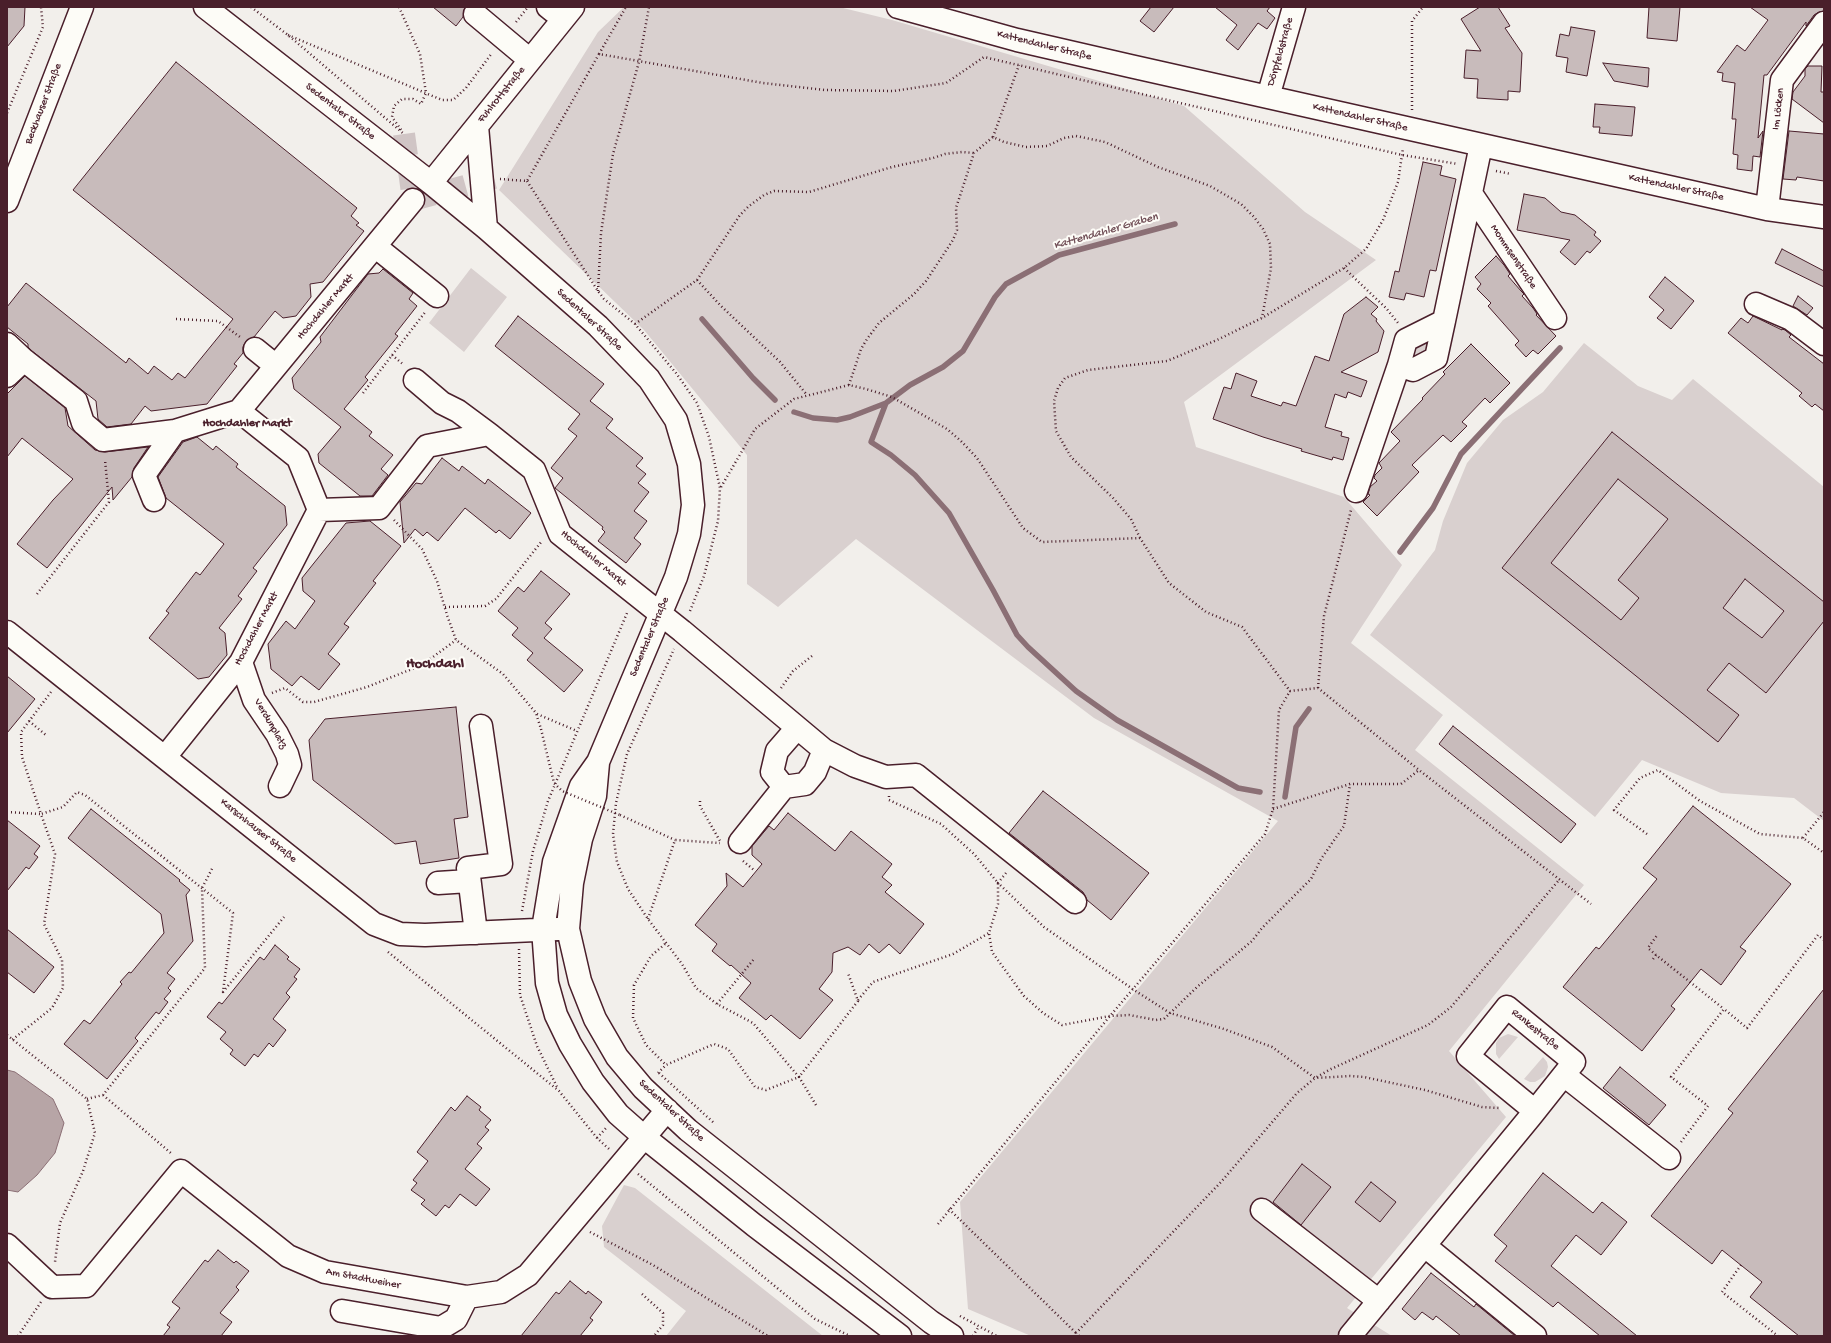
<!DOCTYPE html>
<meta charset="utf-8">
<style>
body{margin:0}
#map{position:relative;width:1831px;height:1343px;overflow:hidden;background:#f2efeb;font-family:"Gochi Hand",sans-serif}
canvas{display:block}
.frame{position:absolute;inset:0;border:8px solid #4a1f2b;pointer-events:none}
</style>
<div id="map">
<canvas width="1831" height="1343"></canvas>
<div class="frame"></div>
</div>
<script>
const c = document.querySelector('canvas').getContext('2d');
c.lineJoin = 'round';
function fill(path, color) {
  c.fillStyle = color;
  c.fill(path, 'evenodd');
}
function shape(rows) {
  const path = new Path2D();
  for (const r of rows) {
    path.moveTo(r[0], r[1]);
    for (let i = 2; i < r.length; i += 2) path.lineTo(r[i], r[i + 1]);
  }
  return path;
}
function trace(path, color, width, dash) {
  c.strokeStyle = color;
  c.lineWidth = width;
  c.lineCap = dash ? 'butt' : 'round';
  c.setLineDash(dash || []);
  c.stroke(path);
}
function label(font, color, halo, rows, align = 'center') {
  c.font = font + ' "Gochi Hand",sans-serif';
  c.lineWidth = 4;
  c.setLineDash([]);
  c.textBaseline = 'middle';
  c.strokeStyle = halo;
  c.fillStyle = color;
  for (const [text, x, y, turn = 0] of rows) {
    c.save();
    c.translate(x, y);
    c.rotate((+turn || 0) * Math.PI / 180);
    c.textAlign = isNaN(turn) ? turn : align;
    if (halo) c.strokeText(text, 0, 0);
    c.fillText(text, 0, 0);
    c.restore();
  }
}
const green = shape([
 [624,7,839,7,892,20,1184,106,1305,212,1376,260,1184,402,1196,447,1344,497,1402,565,1351,643,1443,715,1415,750,1584,885,1449,1051,1506,1117,1347,1308,1392,1336,1031,1336,968,1309,960,1202,1278,821,1094,718,856,539,778,607,747,584,747,455,644,330,499,190,598,32],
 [471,268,507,297,464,352,429,323],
 [1433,333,1432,348,1416,356,1408,354,1411,344],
 [1584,343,1638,386,1672,400,1693,379,1824,487,1824,821,1794,798,1721,793,1642,760,1595,817,1370,635,1435,550,1443,521,1467,463,1503,420,1543,392],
 [1508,1034,1518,1037,1499,1059,1496,1054,1496,1043,1499,1038],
 [1543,1057,1547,1062,1548,1067,1545,1076,1535,1082,1530,1082,1524,1079],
 [624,1185,635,1188,823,1336,666,1336,686,1311,604,1247,602,1226]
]);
const water = shape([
 [7,1070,15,1072,53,1099,64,1123,55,1153,37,1175,18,1192,7,1190,7,1070]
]);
const stream = shape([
 [702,319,753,378,775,400],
 [886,403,871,442,891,455,915,475,949,513,993,590,1017,635,1028,647,1076,691,1117,720,1238,788,1260,792],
 [794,412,813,418,837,420,850,417,886,403,910,385,943,367,963,351,995,297,1006,284,1059,255,1175,224],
 [1400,552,1433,508,1461,454,1560,348],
 [1285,797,1296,727,1309,709]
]);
const building = shape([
 [7,7,25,7,24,26,7,47,7,7],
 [433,7,465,7,463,17,456,26,433,7],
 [1151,7,1174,7,1154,32,1140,21,1151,7],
 [1215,7,1270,7,1267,11,1275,18,1267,29,1258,23,1238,50,1226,40,1237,25,1215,7],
 [1480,7,1498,7,1510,26,1505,28,1522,53,1520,92,1508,91,1508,100,1477,98,1478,79,1464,78,1466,50,1481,51,1461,19,1480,7],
 [1649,7,1680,7,1677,41,1647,38,1649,7],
 [1750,7,1824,7,1824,11,1819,12,1814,15,1806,26,1806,22,1767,75,1764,75,1758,138,1763,131,1760,157,1753,156,1752,171,1737,169,1738,155,1733,154,1736,119,1732,119,1735,83,1722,81,1723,73,1717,72,1737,45,1745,51,1768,20,1750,7],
 [1571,27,1595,31,1587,76,1566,72,1568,58,1556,56,1560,34,1569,36,1571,27],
 [176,62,357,208,351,216,359,223,356,225,364,231,323,282,310,284,311,297,296,316,283,318,275,311,254,337,246,341,243,347,243,353,234,364,237,366,207,404,151,411,145,406,131,424,107,427,98,419,96,401,32,351,28,347,28,344,7,327,7,307,26,283,126,363,129,358,148,374,154,366,172,380,178,373,185,378,233,319,73,190,176,62],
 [1603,63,1649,68,1648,87,1614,81,1603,63],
 [1808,66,1822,66,1821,92,1824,92,1824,123,1792,99,1793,92,1805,76,1805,69,1808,66],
 [1595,104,1635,107,1632,136,1599,133,1600,127,1593,127,1595,104],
 [1789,131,1824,134,1824,181,1797,177,1796,180,1783,179,1789,131],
 [1423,162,1442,166,1440,175,1456,179,1436,271,1430,270,1424,297,1406,293,1404,300,1389,297,1395,271,1399,272,1423,162],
 [1524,194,1545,198,1561,212,1575,215,1596,232,1594,235,1601,241,1590,253,1587,251,1575,265,1560,252,1570,240,1517,230,1524,194],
 [1782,249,1824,271,1824,287,1775,263,1782,249],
 [1496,256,1504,265,1510,274,1508,276,1521,291,1524,294,1522,296,1533,308,1537,314,1536,315,1556,336,1538,354,1533,350,1526,357,1515,345,1519,341,1488,306,1491,303,1477,289,1481,284,1475,277,1496,256],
 [383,269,413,293,409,299,417,306,395,334,398,336,365,377,368,380,344,409,372,432,369,436,393,455,381,469,388,475,372,496,360,496,319,463,318,454,341,427,294,389,292,378,321,342,320,337,368,274,379,273,383,269],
 [1665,277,1694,301,1671,329,1657,318,1664,310,1649,297,1665,277],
 [1798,296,1813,308,1807,315,1793,306,1798,296],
 [1366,297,1378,307,1371,314,1377,319,1376,321,1384,331,1378,352,1341,372,1367,381,1361,397,1348,392,1346,398,1335,394,1325,427,1342,432,1341,436,1349,438,1343,460,1333,457,1332,460,1301,451,1302,449,1263,437,1213,419,1224,387,1231,389,1236,373,1257,381,1251,396,1281,406,1283,402,1296,406,1315,356,1329,361,1344,314,1366,297],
 [518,316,604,384,590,401,613,419,606,428,643,458,636,466,646,474,638,483,649,492,634,511,647,521,634,538,641,544,626,563,598,541,605,532,602,529,603,527,555,488,563,478,551,468,577,436,568,429,580,414,495,346,518,316],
 [1753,316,1782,330,1782,329,1785,330,1791,335,1789,337,1824,364,1824,411,1815,404,1812,407,1799,396,1802,393,1728,333,1741,318,1748,323,1753,316],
 [1471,344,1510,383,1490,403,1485,398,1462,422,1467,426,1451,442,1443,435,1412,465,1419,472,1377,516,1363,502,1370,495,1368,494,1370,487,1377,481,1374,478,1375,475,1382,468,1379,463,1400,441,1391,432,1423,399,1422,398,1445,374,1443,372,1471,344],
 [25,376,65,408,68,426,95,450,105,452,148,447,134,468,132,477,113,500,112,487,47,568,17,544,53,500,73,479,22,438,7,457,7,394,25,376],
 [1612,432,1824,602,1824,621,1766,693,1729,663,1707,690,1739,715,1718,742,1502,568,1612,432],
 [1618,479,1668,519,1618,580,1639,598,1621,620,1551,563,1618,479],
 [1745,579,1784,611,1762,638,1723,608,1745,579],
 [197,437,213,450,216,446,238,464,236,467,285,506,287,525,253,568,257,571,238,596,242,599,219,628,225,633,227,655,209,677,198,679,149,638,169,613,166,611,196,572,200,575,224,544,166,498,158,477,183,442,197,437],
 [442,458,459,471,462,466,485,484,488,479,531,513,510,539,499,530,496,533,465,508,438,541,427,532,423,536,415,529,404,543,400,502,416,483,422,484,442,458],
 [370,521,401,546,373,581,376,583,344,624,349,627,328,654,340,664,319,690,301,676,292,686,271,669,268,644,286,621,295,629,315,601,303,591,302,578,346,523,370,521],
 [541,571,570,594,545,623,552,629,544,638,583,670,564,692,527,660,533,653,512,635,518,628,498,611,518,587,524,592,541,571],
 [7,676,35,699,7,733,7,676],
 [456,707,468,817,454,819,459,858,420,864,416,841,395,844,313,780,309,740,325,719,456,707],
 [1453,726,1576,824,1561,843,1439,744,1453,726],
 [1043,791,1149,873,1111,920,1087,900,1083,892,1009,833,1043,791],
 [1693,806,1791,884,1740,947,1746,951,1721,985,1701,969,1671,1006,1675,1009,1642,1051,1563,987,1596,947,1599,949,1657,879,1643,868,1693,806],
 [91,809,180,880,179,881,190,890,186,895,193,941,167,973,175,979,168,988,171,991,164,999,168,1002,159,1014,156,1012,135,1038,138,1041,107,1079,64,1044,84,1020,90,1024,122,984,120,982,129,972,131,973,164,933,161,914,68,838,91,809],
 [788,813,835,851,851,831,892,864,882,877,892,885,885,892,924,924,900,954,889,944,879,953,869,944,860,955,848,947,833,953,832,972,819,989,833,1000,800,1039,771,1015,766,1020,739,998,751,983,731,965,730,966,712,951,717,944,695,925,727,886,726,873,743,887,762,864,752,855,752,846,769,826,774,830,788,813],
 [7,820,40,846,34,854,38,857,29,869,26,867,7,891,7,820],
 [7,929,54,967,34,993,7,972,7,929],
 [275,945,289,957,287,959,300,969,294,977,297,979,286,993,290,997,273,1019,286,1030,273,1047,269,1043,258,1057,254,1054,245,1066,230,1054,233,1050,220,1039,226,1032,207,1017,219,1002,222,1004,260,957,264,960,275,945],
 [1824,989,1824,1336,1799,1336,1750,1297,1762,1282,1722,1250,1712,1264,1651,1216,1733,1113,1728,1109,1824,989],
 [1620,1067,1666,1105,1649,1125,1603,1088,1620,1067],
 [467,1096,481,1107,479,1110,491,1120,485,1127,489,1130,477,1144,482,1148,465,1169,490,1189,476,1206,460,1194,449,1208,445,1205,436,1216,421,1204,425,1200,411,1190,417,1183,413,1180,428,1161,417,1152,451,1107,455,1111,467,1096],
 [1302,1164,1331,1187,1301,1225,1273,1202,1302,1164],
 [1543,1173,1593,1213,1602,1202,1627,1222,1601,1255,1576,1235,1551,1266,1637,1336,1600,1336,1558,1302,1553,1307,1495,1261,1507,1246,1494,1235,1543,1173],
 [1371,1182,1396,1202,1380,1222,1355,1202,1371,1182],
 [218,1250,234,1263,236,1261,249,1271,236,1287,239,1290,220,1313,232,1322,221,1336,163,1336,170,1327,167,1325,180,1308,172,1302,205,1260,208,1262,218,1250],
 [1431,1273,1474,1307,1476,1304,1515,1336,1461,1336,1436,1316,1433,1320,1422,1312,1415,1320,1402,1309,1431,1273],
 [570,1281,586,1294,588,1291,602,1302,590,1318,593,1320,580,1336,521,1336,556,1292,559,1294,570,1281]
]);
const minorTunnel = shape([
 [404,134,413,200,494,178]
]);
const path = shape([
 [251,7,288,35,404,134],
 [399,7,420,54,426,93,421,104,413,99,402,99,394,106,392,117,402,131],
 [516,22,528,7],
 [288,35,442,100,453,100,466,88,492,53],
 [599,54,626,7],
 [1412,110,1412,21,1423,7],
 [7,113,43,27,41,7],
 [993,137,1019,65],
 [1496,171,1511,174],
 [500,179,527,181,599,54,763,83,825,90,894,91,946,83,984,57,1402,155,1458,164],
 [527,181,598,291,604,299,635,324,676,373,697,403,709,437,720,488,718,521,704,576,690,611],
 [1344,268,1386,308,1398,323],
 [697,280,721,306,780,362,807,395],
 [598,291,601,233,613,154,639,62,649,7],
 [176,319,218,321,240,337],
 [635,324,697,280,740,215,749,206,764,195,774,191,809,192,892,167,933,158,945,154,962,152,974,153],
 [392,355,404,365],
 [849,385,861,349,867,339,879,323,914,294,926,281,953,240,957,230,956,208,974,153,993,137,1004,142,1026,147,1047,146,1064,138,1076,136,1105,142,1158,167,1210,186,1241,204,1254,217,1263,229,1270,244,1271,268,1262,318],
 [363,393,426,311],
 [721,487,755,429,794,399,849,385,866,389,892,397,947,429,961,441,977,458,1023,528,1042,542,1140,538,1169,583,1206,612,1242,627,1290,691,1318,688,1419,770,1591,904],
 [394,520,422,549,437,581,447,615,456,640,503,674,536,713,541,729],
 [1140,538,1131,519,1113,498,1071,457,1056,431,1054,401,1058,388,1065,378,1088,370,1167,361,1217,340,1262,318,1344,268,1366,249,1383,220,1398,182,1403,148],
 [37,594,109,502,105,460],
 [445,607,485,606,496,599,542,541],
 [781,688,793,671,812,656],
 [1318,688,1324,616,1351,510],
 [51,692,21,732,22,757,41,814,63,807,77,792,85,795,233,913,223,992,284,917],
 [272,693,285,688,303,702,314,702,367,687,422,665,456,640],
 [537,714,577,731],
 [29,721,47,736],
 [889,796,889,800,941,824,974,854,998,883,998,904,989,933,992,952,1024,996,1043,1013,1062,1025,1110,1016,1129,1015,1156,1020,1164,1019,1197,987,1252,941,1262,928,1311,879,1321,859,1344,826,1350,784],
 [700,801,700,806,720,841],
 [1273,809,1350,784,1401,784,1419,770],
 [7,812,41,814,55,854,44,924,62,960,63,988,52,1008,12,1040],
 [620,815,675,840],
 [1647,834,1614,810,1640,778,1658,770,1700,801,1760,834,1803,838,1824,853],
 [1803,838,1824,812],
 [743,861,754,870],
 [1006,873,998,883,1044,927,1134,990,1170,1013,1224,1029,1272,1047,1315,1078,1350,1076,1364,1077,1425,1090,1482,1107,1500,1108],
 [522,911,533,851,548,801,627,613],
 [648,919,675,840,720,843],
 [665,944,651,956,634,985,633,1018,646,1045,666,1065],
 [519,949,520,995,537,1046,558,1089],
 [388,952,559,1091,597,1138,609,1149],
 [1656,955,1648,948,1658,934],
 [1653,959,1656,955,1724,1009],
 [858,1000,873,982,953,954,989,933],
 [717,1004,754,959],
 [7,1035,87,1099,95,1133,83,1171,60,1223,55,1262],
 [658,1073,666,1065,714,1044,728,1049,755,1087,766,1090,799,1077,753,1023,717,1004,696,988,682,964,648,919,628,889,617,862,613,834,616,803,627,754,674,649],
 [659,1073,714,1123],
 [103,1095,172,1154],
 [87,1099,103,1095,205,968,202,888,213,867],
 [816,1105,799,1077,858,1001,848,973],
 [597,1138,606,1128],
 [1681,1142,1708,1106,1671,1077,1724,1009,1747,1028,1818,935,1824,940],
 [638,1174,815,1319,850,1336],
 [949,1209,1076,1333],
 [938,1224,1110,1016,1265,834,1273,809,1279,710,1290,691],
 [590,1232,653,1265,768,1336],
 [1741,1265,1722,1292,1778,1336],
 [642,1294,663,1313,663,1325,654,1336],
 [960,1316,997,1336],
 [18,1336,41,1302],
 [973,1336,979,1326],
 [1079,1336,1076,1333,1221,1182,1297,1093,1315,1078,1331,1069,1428,1025,1451,1007,1559,880]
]);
const minor = shape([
 [205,7,431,183,486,228,598,326,649,379,676,420,689,464,693,505,689,534,676,577,598,762,581,786,554,862,543,929,547,983,556,1015,570,1044,593,1082,618,1114,644,1137,754,1225,900,1336],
 [548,7,563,19],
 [898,7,1017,40,1130,66,1767,209,1824,217],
 [475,14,530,60],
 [1268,97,1294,7],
 [477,126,486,228],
 [431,183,573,7],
 [1472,195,1555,318],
 [7,201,82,7],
 [1767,209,1782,80,1824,23],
 [376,247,437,296],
 [1756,304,1791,319,1824,344],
 [7,344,24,360],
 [255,349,276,366],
 [1399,365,1406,340,1444,321,1481,145],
 [7,376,24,360,76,401,83,423,103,440,175,431,144,475,154,500],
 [415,380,442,403,458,411,489,434],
 [175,431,239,411,413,200],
 [1356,491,1399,365,1413,370,1436,358,1444,321],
 [319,510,379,508,427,446,489,434,534,470,560,534,682,631,824,750,855,766,886,777,916,775,1075,902],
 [7,632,374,924,400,934,425,935,558,929],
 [241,662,254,700,277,734,287,754,290,765,280,786],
 [797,728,777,751,772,772,784,787,805,784,815,772,824,750],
 [165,757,241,662,319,510,298,458,239,411],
 [598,763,595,796,581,839,572,883,568,929,580,981,595,1019,617,1057,643,1088,688,1130,931,1322,952,1336],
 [740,842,784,787],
 [438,883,469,881],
 [476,933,468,868,501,864,481,726],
 [1564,1075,1669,1158],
 [1262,1210,1379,1301],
 [7,1245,52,1287,86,1286,181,1171,288,1256,325,1272,467,1297,501,1292,528,1275,667,1110],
 [1425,1246,1535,1336],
 [342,1311,441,1328,456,1319,467,1297],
 [1350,1336,1531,1116,1574,1062,1507,1007,1468,1056,1535,1111]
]);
const pathBridge = shape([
 [541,729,554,783,562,791,620,815]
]);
const streetNames = [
 ["Kattendahler Straße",1044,46,14],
 ["Dörpfeldstraße",1281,52,-74],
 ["Fuhlrottstraße",502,95,-51],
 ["Beckhauser Straße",44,104,-69],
 ["Im Löcken",1779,109,-83],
 ["Sedentaler Straße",340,112,38],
 ["Kattendahler Straße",1360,118,13],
 ["Kattendahler Straße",1676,188,12],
 ["Mommsenstraße",1513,257,56],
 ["Hochdahler Markt",326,307,-50],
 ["Sedentaler Straße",589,320,43],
 ["Hochdahler Markt",593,559,40],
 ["Hochdahler Markt",257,629,-62],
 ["Sedentaler Straße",650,637,-67],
 ["Verdunplatz",270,724,60],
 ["Karschhauser Straße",258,831,39],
 ["Rankestraße",1535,1030,39],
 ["Sedentaler Straße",671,1111,43],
 ["Am Stadtweiher",363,1279,11]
];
const waterNames = [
 ["Kattendahler Graben",1106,232,-16]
];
const neighbourhoodNames = [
 ["Hochdahler Markt",247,424]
];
const districtNames = [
 ["Hochdahl",435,665]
];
fill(green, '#d9d0cf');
fill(water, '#b7a5a6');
trace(water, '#8b6f75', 1);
trace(stream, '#8b6f75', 5.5);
fill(building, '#c8bbbb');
trace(building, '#4a1f2b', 1);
trace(minorTunnel, '#d0c5c5', 22, [22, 11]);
trace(minor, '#4a1f2b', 25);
trace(path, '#4a1f2b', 2.5, [1, 3]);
trace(minor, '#fdfcf7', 22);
trace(pathBridge, '#4a1f2b', 2.5, [1, 3]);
label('11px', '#4a1f2b', '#fdfcf7', streetNames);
label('italic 12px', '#704e56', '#fdfcf7', waterNames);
label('bold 12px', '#4a1f2b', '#fdfcf7', neighbourhoodNames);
label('bold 15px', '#4a1f2b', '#fdfcf7', districtNames);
</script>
